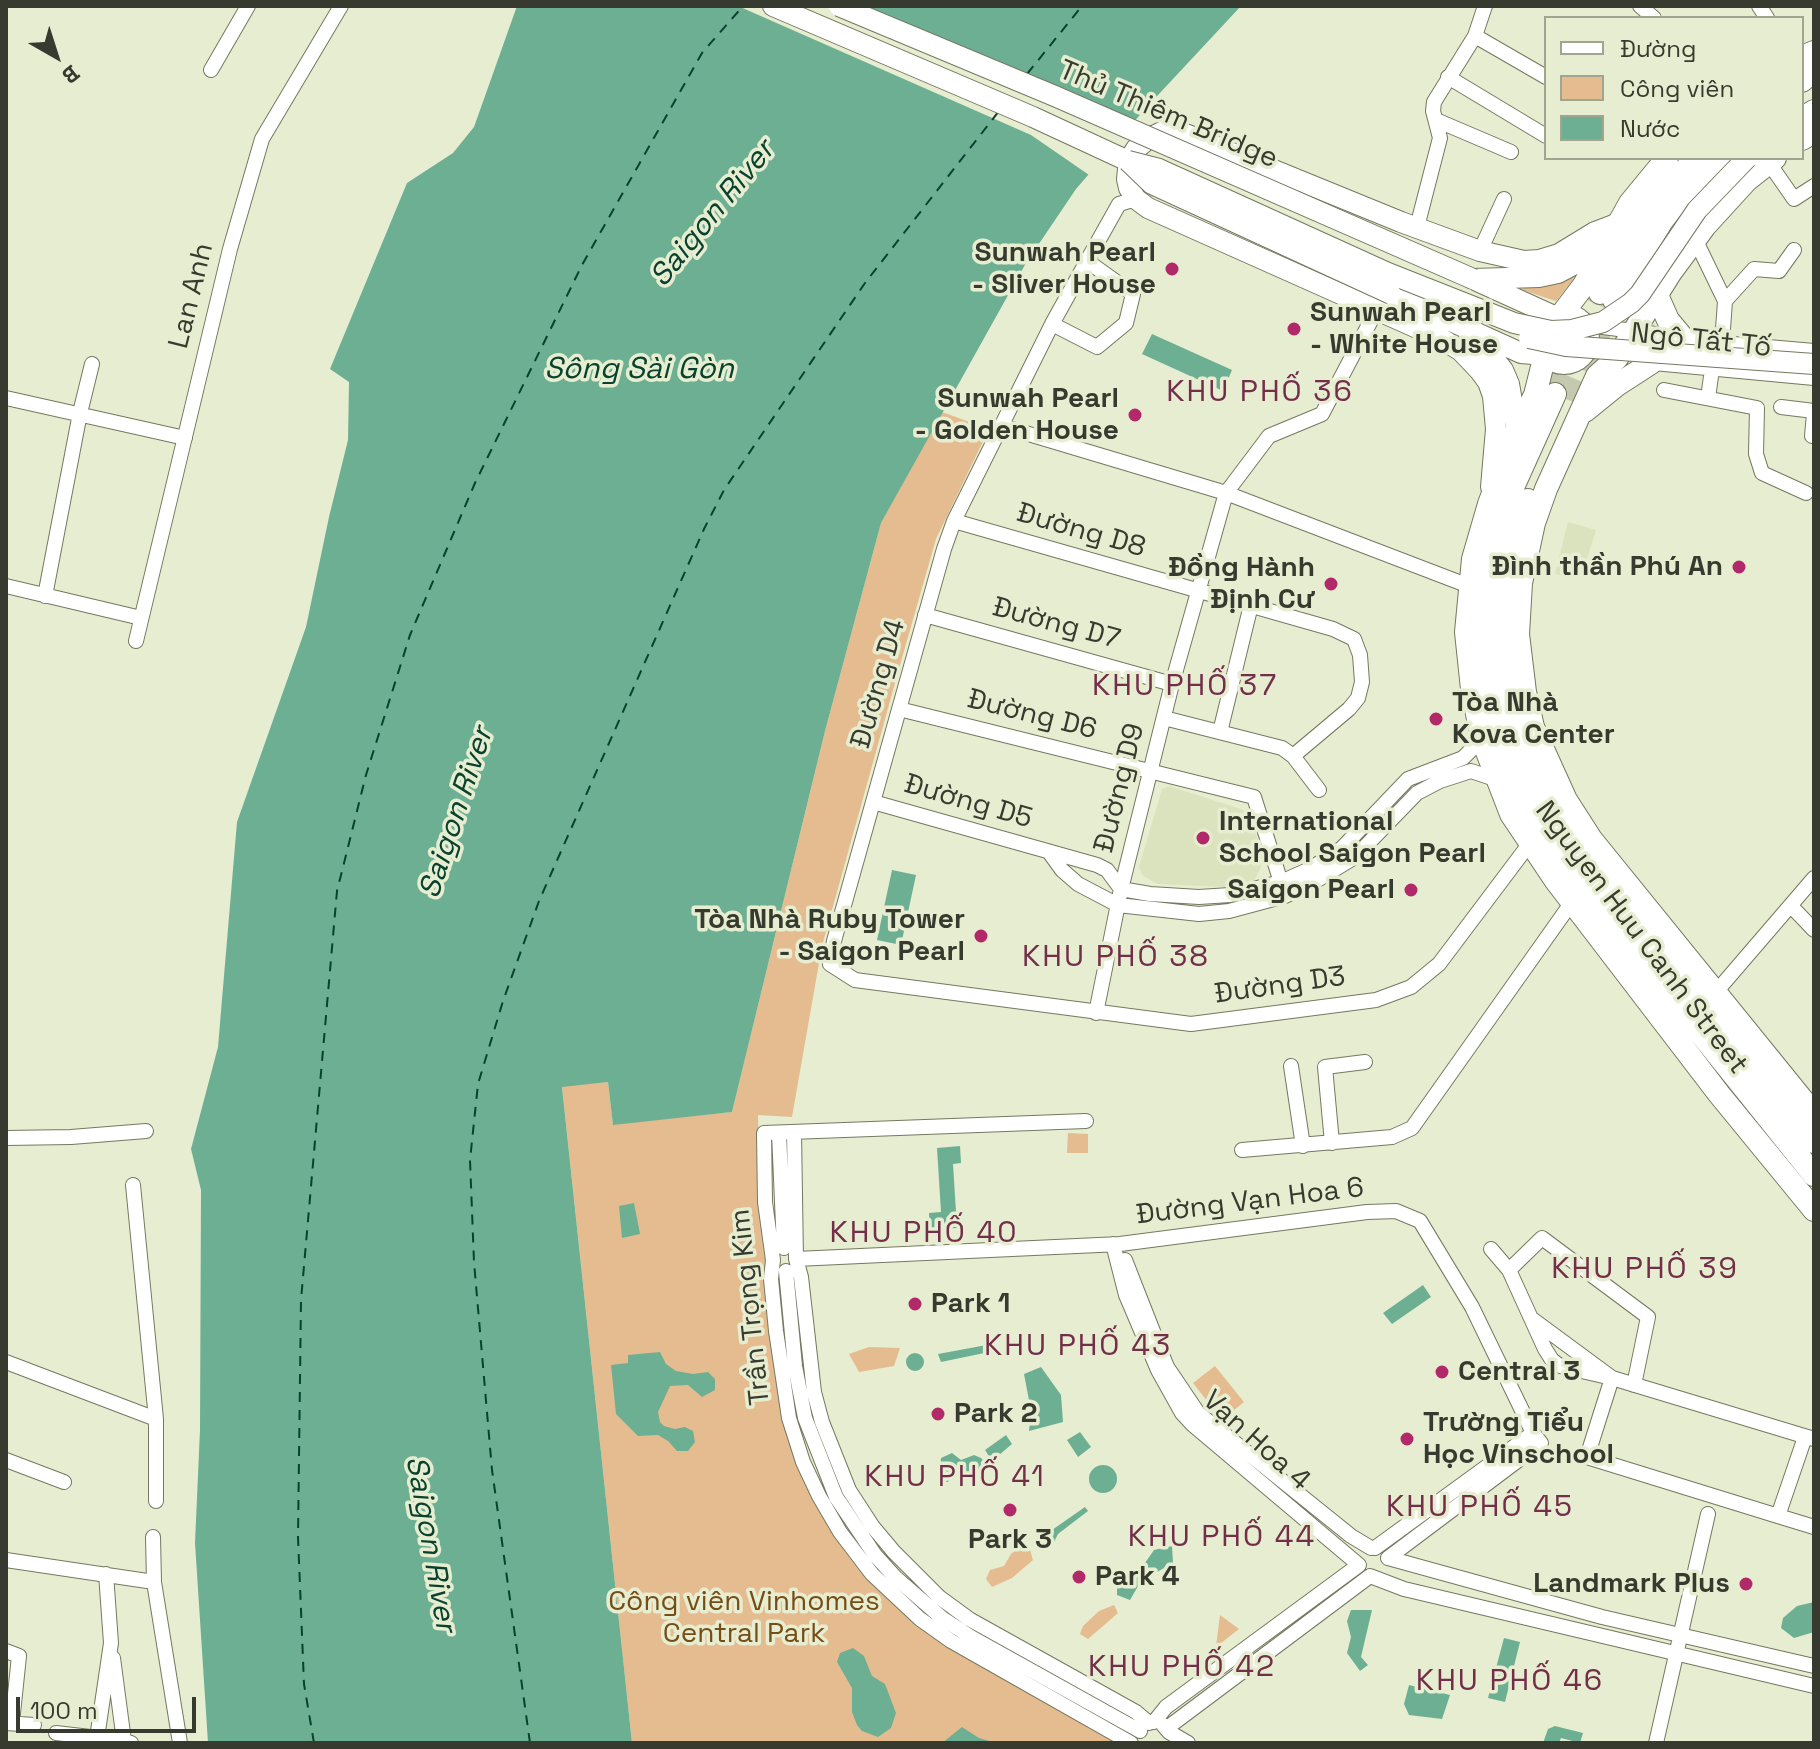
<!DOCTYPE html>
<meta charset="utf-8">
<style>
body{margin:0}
#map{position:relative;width:1820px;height:1749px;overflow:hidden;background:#e7edd0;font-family:"Space Grotesk",sans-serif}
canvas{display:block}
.frame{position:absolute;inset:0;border:8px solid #373a2e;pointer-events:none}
.legend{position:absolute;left:1544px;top:16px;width:260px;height:144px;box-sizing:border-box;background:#e7edd0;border:2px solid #a1a58f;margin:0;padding:10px 14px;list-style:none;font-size:24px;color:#373a2e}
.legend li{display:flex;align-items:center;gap:16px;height:40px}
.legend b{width:40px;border:2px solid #a1a58f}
.north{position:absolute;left:16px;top:16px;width:80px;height:80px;-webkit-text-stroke:6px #e7edd0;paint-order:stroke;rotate:141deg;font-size:22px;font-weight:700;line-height:32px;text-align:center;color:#373a2e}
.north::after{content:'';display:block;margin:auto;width:28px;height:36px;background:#373a2e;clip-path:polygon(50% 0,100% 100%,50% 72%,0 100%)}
.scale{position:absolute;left:16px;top:1697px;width:180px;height:36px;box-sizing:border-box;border:4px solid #373a2e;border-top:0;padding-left:10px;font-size:24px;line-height:28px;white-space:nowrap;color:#373a2e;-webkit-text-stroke:6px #e7edd0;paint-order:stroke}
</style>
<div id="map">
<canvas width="1820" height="1749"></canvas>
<div class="frame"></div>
<ul class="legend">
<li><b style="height:10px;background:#fff"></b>Đường</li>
<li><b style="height:22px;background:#e5bc8f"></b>Công viên</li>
<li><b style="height:22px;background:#6daf93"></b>Nước</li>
</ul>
<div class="north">B</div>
<div class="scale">100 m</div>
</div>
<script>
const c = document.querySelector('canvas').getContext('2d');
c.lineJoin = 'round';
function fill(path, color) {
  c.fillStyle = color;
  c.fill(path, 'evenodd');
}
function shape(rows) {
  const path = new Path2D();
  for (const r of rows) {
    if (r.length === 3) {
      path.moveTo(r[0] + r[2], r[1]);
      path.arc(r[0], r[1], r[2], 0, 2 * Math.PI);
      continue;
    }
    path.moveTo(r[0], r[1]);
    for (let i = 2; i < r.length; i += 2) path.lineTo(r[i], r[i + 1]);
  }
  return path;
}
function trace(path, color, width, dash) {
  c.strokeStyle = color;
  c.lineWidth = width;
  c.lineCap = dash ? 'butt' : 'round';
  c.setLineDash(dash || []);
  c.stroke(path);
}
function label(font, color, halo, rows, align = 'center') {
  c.font = font + ' "Space Grotesk",sans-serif';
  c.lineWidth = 7;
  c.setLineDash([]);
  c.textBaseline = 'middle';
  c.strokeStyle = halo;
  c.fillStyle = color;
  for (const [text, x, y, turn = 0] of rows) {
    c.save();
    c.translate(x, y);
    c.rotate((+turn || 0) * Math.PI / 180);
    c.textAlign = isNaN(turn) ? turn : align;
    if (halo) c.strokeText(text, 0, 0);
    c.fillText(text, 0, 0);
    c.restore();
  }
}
const built = shape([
 [1568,522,1596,530,1583,572,1573,570,1571,578,1555,574],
 [1169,786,1244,810,1251,817,1255,829,1262,859,1261,867,1254,881,1224,887,1158,884,1143,876,1139,867,1162,789]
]);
const green = shape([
 [1578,273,1556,301,1522,290,1523,287],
 [942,412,989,429,936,539,902,658,822,946,792,1117,758,1115,760,1199,775,1377,781,1408,800,1467,906,1613,1119,1743,632,1743,562,1086,608,1082,613,1124,732,1112,825,731,881,523],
 [1068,1133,1088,1134,1088,1153,1067,1153],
 [869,1347,900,1348,894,1366,859,1372,849,1354],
 [1215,1366,1244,1402,1222,1420,1193,1383],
 [1021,1546,1030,1550,1033,1560,1012,1578,992,1587,986,1579,990,1570,1004,1566,1011,1554],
 [1114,1605,1118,1613,1088,1639,1080,1634,1083,1626,1099,1611],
 [1220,1615,1239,1629,1216,1647]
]);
const water = shape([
 [517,6,1241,6,1145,109,1076,189,1026,263,881,523,825,731,732,1112,613,1125,608,1082,562,1087,632,1743,208,1743,195,1543,200,1430,201,1190,191,1149,218,1047,237,822,306,627,329,517,348,440,349,382,330,369,407,183,453,153,474,127],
 [1152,334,1232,370,1223,391,1142,354],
 [892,870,916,875,901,945,877,940],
 [960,1146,961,1163,953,1164,957,1228,930,1230,929,1213,941,1212,937,1148],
 [634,1203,640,1234,622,1238,619,1206],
 [1423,1285,1431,1297,1392,1324,1383,1313],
 [992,1344,994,1351,941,1362,938,1354],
 [660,1352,666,1364,676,1371,693,1374,708,1372,715,1379,715,1390,702,1397,688,1385,670,1386,658,1412,660,1422,664,1426,675,1429,685,1427,693,1431,695,1442,688,1451,677,1451,668,1441,658,1435,638,1436,616,1414,611,1365,628,1363,628,1355],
 [915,1362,9],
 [1041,1367,1061,1395,1063,1422,1029,1431,1031,1411,1024,1374],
 [1080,1432,1091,1447,1078,1457,1067,1440],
 [1006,1435,1012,1444,992,1461,985,1450],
 [952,1453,961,1460,974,1455,981,1458,985,1462,983,1469,976,1477,963,1470,956,1472,948,1482,943,1481,940,1468,941,1458],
 [1103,1479,14],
 [1085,1507,1088,1511,1058,1534,1054,1542,1042,1544,1042,1534,1052,1530],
 [1172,1546,1173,1563,1141,1581,1130,1600,1117,1595,1117,1583,1140,1570,1154,1550],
 [1814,1602,1814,1632,1794,1638,1781,1628,1783,1618,1797,1606],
 [1351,1610,1372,1610,1361,1657,1368,1665,1360,1671,1347,1653,1351,1637,1347,1621],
 [1504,1638,1520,1642,1505,1702,1488,1698],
 [853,1648,864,1656,872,1676,885,1684,896,1713,891,1728,878,1737,862,1731,857,1725,852,1712,852,1688,837,1662,840,1653],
 [1409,1685,1450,1695,1442,1719,1409,1715,1404,1704],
 [1555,1726,1583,1733,1580,1743,1561,1738,1559,1743,1543,1743,1548,1729],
 [962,1727,979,1738,997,1743,942,1743]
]);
const pier = shape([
 [738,6,856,6,1136,126,1092,177,1031,135]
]);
const ferry = shape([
 [1027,74,1082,6],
 [314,1743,304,1684,298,1537,301,1300,337,891,366,775,410,635,475,483,582,265,702,53,743,6],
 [530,1743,492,1470,474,1262,470,1160,478,1084,503,1001,539,901,704,529,724,490,865,283,999,111]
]);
const primaryTunnel = shape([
 [1555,394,1600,293],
 [1571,401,1611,306]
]);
const street = shape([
 [1640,6,1654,18],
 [1759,6,1767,18],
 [1475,36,1546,77],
 [211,70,248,6],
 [1448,77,1546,136],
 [1436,120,1511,152],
 [1769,163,1794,199,1814,186],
 [1136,199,1119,204,1087,261,1052,324,954,521,944,549,834,941,830,964,855,980,1191,1024,1376,1000,1411,987,1439,964,1530,843],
 [1417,227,1440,138,1433,111,1434,102,1475,36,1485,6],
 [1695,239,1725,301],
 [1480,251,1504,199],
 [1052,324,1097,347,1126,323,1133,294,1087,261],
 [1596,326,1722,343,1814,351],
 [1722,343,1725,301,1754,269,1779,271,1794,250],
 [1643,362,1814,378],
 [1664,390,1757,408,1756,454,1762,473,1806,493],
 [6,398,185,438],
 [1708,398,1712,369],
 [1781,407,1814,411],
 [1002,426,1226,493,1469,586],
 [1812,436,1814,414],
 [954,521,1333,629,1354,639,1360,655,1362,682,1358,698,1349,709,1293,756],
 [6,586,141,618],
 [45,596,80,413,92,364],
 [925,615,1172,684],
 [136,641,230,249,262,139,341,6],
 [899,709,1254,797,1284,892],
 [1164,718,1282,748,1293,756,1319,790],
 [1220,732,1251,605],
 [873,802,1097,865,1107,870,1121,889,1150,894,1199,897,1230,895,1281,882,1310,869,1342,848,1408,779,1463,758,1482,739],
 [1049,852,1062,870,1078,884,1118,905,1199,914,1229,911,1285,896,1314,882,1355,857,1417,793,1440,781,1471,771,1495,779],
 [1791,906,1814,930],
 [1716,992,1814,878],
 [1096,1013,1121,889,1172,684,1226,493,1269,436,1322,414,1377,309],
 [1291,1066,1303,1146],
 [1086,1121,764,1133,765,1202,773,1260,771,1279,776,1331,789,1418,803,1462,819,1496,840,1532,872,1574,920,1619,951,1641,1131,1743],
 [794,1132,796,1259,801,1277,814,1392,822,1422,849,1490,873,1527,894,1552,939,1597,969,1619,1136,1712,1149,1723],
 [779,1133,784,1248],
 [6,1138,71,1137,146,1131],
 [1332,1143,1325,1067,1365,1062],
 [1242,1150,1392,1137,1412,1128,1572,902],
 [133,1185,156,1419,156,1501],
 [1113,1244,1126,1295,1158,1370,1182,1413,1193,1425,1359,1565,1166,1707,1154,1722],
 [1491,1249,1509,1270,1545,1349,1552,1360,1560,1366,1612,1378,1814,1439],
 [796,1259,1120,1244,1367,1212,1396,1211,1420,1221,1472,1307,1533,1433,1541,1443,1388,1558],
 [1125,1260,1167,1367,1198,1413,1351,1536,1371,1548],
 [1509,1270,1542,1238,1648,1317,1634,1385],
 [786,1271,795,1366,805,1418,836,1497,875,1555,895,1577,942,1618,971,1637,1140,1731],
 [1532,1319,1612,1378,1587,1457,1778,1516,1805,1437],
 [6,1362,156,1419],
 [6,1460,64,1482],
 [1778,1516,1814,1527],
 [153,1537,154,1582,180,1743],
 [1375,1548,1533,1433],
 [1388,1558,1602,1617,1814,1666],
 [6,1560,154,1582],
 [6,1651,19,1656,12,1723],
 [113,1658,124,1741,131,1743],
 [6,1723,34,1725],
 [1163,1725,1169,1732,1188,1743],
 [1167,1728,1370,1576,1404,1589,1814,1686],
 [56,1733,124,1741],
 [97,1738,111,1643,106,1574],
 [1656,1743,1708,1514]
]);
const secondary = shape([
 [773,6,1033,117,1128,161],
 [1802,117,1814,110],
 [1473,279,1539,277,1558,273,1590,256,1606,242],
 [1477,281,1554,316],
 [1391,294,1521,353,1545,355],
 [1476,335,1503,370,1509,384,1517,430],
 [1491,487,1496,429,1493,396,1488,382,1480,371,1461,351,1442,339,1148,208,1136,199,1129,188,1127,179,1129,160,1136,149,1149,138,1164,131,1178,131,1401,222,1480,251,1524,261,1539,260,1559,254,1595,232,1616,224]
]);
const primary = shape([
 [1802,57,1814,52],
 [1802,81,1814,70],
 [1802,139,1814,132],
 [1775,158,1747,180,1705,226,1671,272,1617,358,1597,376,1546,489,1534,523,1521,583,1518,634,1525,692,1533,727,1566,800,1591,839,1814,1114],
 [1600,293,1644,214,1696,158],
 [1657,295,1668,320,1683,338],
 [1614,300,1662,221,1684,193,1720,158],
 [1562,314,1584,285,1630,203,1667,158],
 [1564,339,24],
 [1545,355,1535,395,1517,430,1489,504,1473,559,1466,632,1472,689,1482,739,1511,814,1556,881,1719,1094,1814,1210],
 [1555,394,1505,505,1490,566,1486,660,1495,717,1505,748,1517,779,1548,837,1604,913,1814,1175],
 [1585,411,1617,385,1651,363],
 [1528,500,1517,527,1509,563,1501,632,1506,690,1526,758,1548,806,1579,852,1814,1142]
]);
const secondaryBridge = shape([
 [839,6,1057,97,1473,279],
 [1128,161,1159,169,1388,273,1474,307,1514,323,1551,331,1572,330,1603,322,1631,303,1640,294,1697,210,1747,158],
 [1128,161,1152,184,1391,294],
 [1529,338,1566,346,1814,364]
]);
const markers = [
 [1172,269,8,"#b22969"],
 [1294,329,8,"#b22969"],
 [1135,415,8,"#b22969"],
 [1739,567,8,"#b22969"],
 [1331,584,8,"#b22969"],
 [1436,719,8,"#b22969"],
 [1203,838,8,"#b22969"],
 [1411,890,8,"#b22969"],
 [981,936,8,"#b22969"],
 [915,1304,8,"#b22969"],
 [1442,1372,8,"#b22969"],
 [938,1414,8,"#b22969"],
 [1407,1439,8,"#b22969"],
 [1010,1510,8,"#b22969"],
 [1079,1577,8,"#b22969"],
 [1746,1584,8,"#b22969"]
];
const streetNames = [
 ["Thủ Thiêm Bridge",1168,115,23],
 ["Lan Anh",192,296,-76],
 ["Ngô Tất Tố",1701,341,6],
 ["Đường D8",1081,531,16],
 ["Đường D7",1056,624,15],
 ["Đường D4",879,684,-74],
 ["Đường D6",1032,715,14],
 ["Đường D9",1120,788,-76],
 ["Đường D5",968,802,16],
 ["Nguyen Huu Canh Street",1641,938,53],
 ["Đường D3",1280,986,-8],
 ["Đường Vạn Hoa 6",1250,1202,-7],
 ["Trần Trọng Kim",751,1307,-96],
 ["Vạn Hoa 4",1256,1441,42]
];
const poiNames = [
 ["Sunwah Pearl",1156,253,"right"],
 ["- Sliver House",1156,285,"right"],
 ["Sunwah Pearl",1310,313],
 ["- White House",1310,345],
 ["Sunwah Pearl",1119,399,"right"],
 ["- Golden House",1119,431,"right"],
 ["Đình thần Phú An",1723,567,"right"],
 ["Đồng Hành",1315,568,"right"],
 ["Định Cư",1315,600,"right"],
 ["Tòa Nhà",1452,703],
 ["Kova Center",1452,735],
 ["International",1219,822],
 ["School Saigon Pearl",1219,854],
 ["Saigon Pearl",1395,890,"right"],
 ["Tòa Nhà Ruby Tower",965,920,"right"],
 ["- Saigon Pearl",965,952,"right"],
 ["Park 1",931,1304],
 ["Central 3",1458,1372],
 ["Park 2",954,1414],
 ["Trường Tiểu",1423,1423],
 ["Học Vinschool",1423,1455],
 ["Park 3",1010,1540,"center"],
 ["Park 4",1095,1577],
 ["Landmark Plus",1730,1584,"right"]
];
const parkNames = [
 ["Công viên Vinhomes",744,1602],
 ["Central Park",744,1634]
];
const waterNames = [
 ["Saigon River",713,214,-51],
 ["Sông Sài Gòn",639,370],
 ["Saigon River",457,813,-72],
 ["Saigon River",430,1544,80]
];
const neighbourhoodNames = [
 ["KHU PHỐ 36",1260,393],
 ["KHU PHỐ 37",1185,687],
 ["KHU PHỐ 38",1116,958],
 ["KHU PHỐ 40",924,1234],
 ["KHU PHỐ 39",1645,1270],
 ["KHU PHỐ 43",1078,1347],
 ["KHU PHỐ 41",955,1478],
 ["KHU PHỐ 45",1480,1508],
 ["KHU PHỐ 44",1222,1538],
 ["KHU PHỐ 42",1182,1668],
 ["KHU PHỐ 46",1510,1682]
];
fill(built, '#dbe3be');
fill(green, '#e5bc8f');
fill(water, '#6daf93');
fill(pier, '#e7edd0');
trace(ferry, '#08422f', 2, [10, 8]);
trace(primaryTunnel, '#c4c9b0', 22, [22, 11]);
trace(street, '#74795f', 16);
trace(secondary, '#74795f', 22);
trace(primary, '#74795f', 24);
trace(street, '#fff', 14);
trace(secondary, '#fff', 20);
trace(primary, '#fff', 22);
trace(secondaryBridge, '#74795f', 22, []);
trace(secondaryBridge, '#fff', 20);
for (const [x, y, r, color] of markers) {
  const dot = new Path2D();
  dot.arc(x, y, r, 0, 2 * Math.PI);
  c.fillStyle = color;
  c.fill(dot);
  trace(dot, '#e7edd0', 3);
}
label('28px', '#373a2e', '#e7edd0', streetNames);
label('bold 28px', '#373a2e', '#e7edd0', poiNames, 'left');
label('28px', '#764d16', '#e7edd0', parkNames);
label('italic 30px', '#08422f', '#e7edd0', waterNames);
c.letterSpacing = '2px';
label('30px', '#732f4a', '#e7edd0', neighbourhoodNames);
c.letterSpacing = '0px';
</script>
